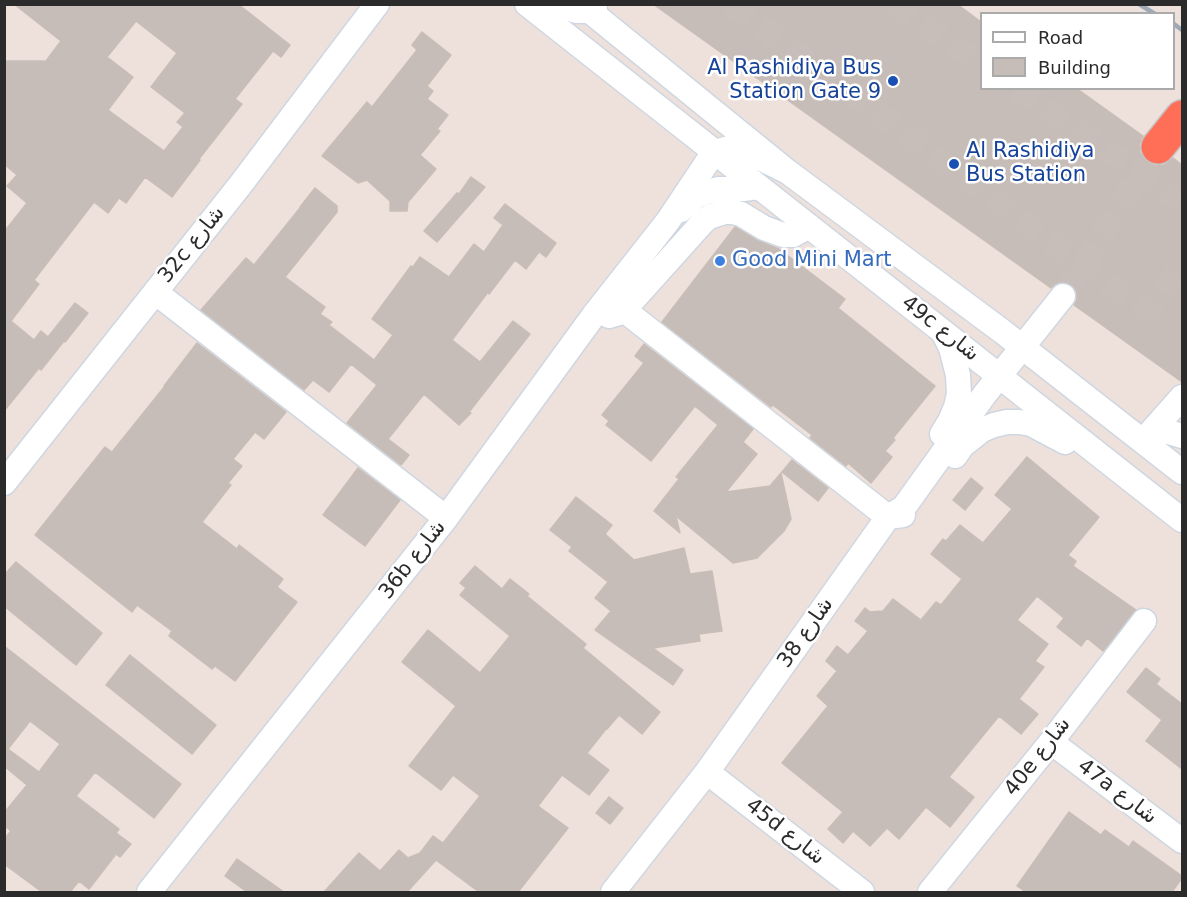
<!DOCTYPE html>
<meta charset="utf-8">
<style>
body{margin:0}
#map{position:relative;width:1187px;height:897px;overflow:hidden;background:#eee1dc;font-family:"DejaVu Sans",sans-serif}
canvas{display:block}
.frame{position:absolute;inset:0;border:6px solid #2b2b2b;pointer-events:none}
.legend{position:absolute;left:980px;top:12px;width:195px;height:78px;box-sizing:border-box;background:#fff;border:2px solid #aaa;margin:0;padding:8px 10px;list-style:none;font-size:18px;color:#2b2b2b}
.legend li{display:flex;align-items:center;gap:12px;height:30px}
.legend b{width:30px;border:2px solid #aaa}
</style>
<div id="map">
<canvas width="1187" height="897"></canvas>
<div class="frame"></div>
<ul class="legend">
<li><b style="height:8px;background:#fff"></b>Road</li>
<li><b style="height:16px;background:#c6bdb8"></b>Building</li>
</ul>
</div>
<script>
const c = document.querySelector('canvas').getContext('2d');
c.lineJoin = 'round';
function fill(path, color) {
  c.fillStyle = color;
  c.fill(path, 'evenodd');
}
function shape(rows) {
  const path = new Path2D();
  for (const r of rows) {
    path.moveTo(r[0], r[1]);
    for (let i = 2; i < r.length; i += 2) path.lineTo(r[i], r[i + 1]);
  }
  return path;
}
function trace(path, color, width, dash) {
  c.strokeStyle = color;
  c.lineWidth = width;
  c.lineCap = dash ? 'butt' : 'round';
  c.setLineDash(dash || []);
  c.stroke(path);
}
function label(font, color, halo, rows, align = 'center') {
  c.font = font + ' "DejaVu Sans","Noto Sans Arabic",sans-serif';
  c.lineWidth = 5;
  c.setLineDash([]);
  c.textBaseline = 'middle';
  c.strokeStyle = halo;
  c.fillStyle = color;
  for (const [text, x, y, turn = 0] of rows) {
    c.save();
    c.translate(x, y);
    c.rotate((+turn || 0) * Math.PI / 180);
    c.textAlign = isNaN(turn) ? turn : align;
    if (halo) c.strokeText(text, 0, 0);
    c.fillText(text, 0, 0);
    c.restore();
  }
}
const building = shape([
 [14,4,238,4,290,45,281,57,273,51,235,99,242,104,199,159,200,160,172,197,145,177,126,203,119,198,108,213,94,202,34,280,39,284,11,321,34,340,41,331,48,337,75,303,88,313,65,342,64,341,41,370,39,368,4,411,4,232,27,203,7,186,17,175,4,164,4,61,46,61,61,41,14,4],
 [136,21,177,53,151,87,185,113,177,122,183,127,164,151,108,110,133,77,107,57,136,21],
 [653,4,957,4,981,22,981,88,1076,88,1143,136,1139,145,1140,153,1147,162,1156,166,1164,165,1173,158,1182,165,1182,382,1074,305,1077,299,1076,291,1071,285,1065,282,1058,283,1051,288,653,4],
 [422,32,451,55,427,86,433,91,427,99,448,115,437,129,440,131,420,155,436,169,408,202,407,211,390,211,390,201,367,180,358,183,322,156,367,102,372,107,417,50,412,45,422,32],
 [471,177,485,187,437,242,424,231,457,193,459,194,471,177],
 [315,188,337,206,337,212,285,277,325,307,320,314,332,322,329,325,374,360,393,335,372,319,411,266,413,267,420,257,449,277,474,244,484,252,503,225,494,218,505,204,556,243,546,257,539,252,526,269,515,260,489,294,488,292,452,340,480,362,513,321,530,334,469,412,471,413,459,425,424,394,388,439,409,455,401,465,347,423,377,385,351,364,329,392,313,380,304,390,201,310,246,258,254,265,300,208,300,207,315,188],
 [735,227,757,240,779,249,845,299,838,308,935,386,893,438,895,440,885,451,892,457,871,483,848,463,846,466,810,438,812,435,773,405,771,407,662,322,735,227],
 [197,343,286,412,264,439,255,432,233,459,242,466,228,483,231,485,202,522,237,549,239,545,283,579,277,587,297,602,235,681,215,666,212,669,169,636,172,631,137,605,132,612,35,535,105,447,112,452,165,386,164,386,197,343],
 [644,344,753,429,743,442,757,454,726,492,770,486,781,473,791,519,784,531,757,558,733,563,676,516,680,533,654,511,679,479,676,477,718,425,695,406,651,461,606,425,609,421,602,415,644,363,635,356,644,344],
 [1027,457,1099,517,1068,555,1076,561,1073,566,1136,610,1103,651,1087,638,1081,646,1057,627,1064,618,1037,596,1017,620,1048,644,1035,661,1044,667,1019,699,1038,714,1021,734,999,716,949,777,974,797,950,827,926,807,899,839,887,828,870,846,853,831,843,843,828,829,843,812,782,763,828,706,817,696,837,671,826,661,837,646,848,655,868,631,855,621,865,608,870,612,883,611,893,599,921,620,936,602,941,605,962,579,931,554,943,539,946,541,960,525,983,543,1012,509,995,495,1027,457],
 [792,460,828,488,818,501,782,472,792,460],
 [358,468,400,500,365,546,323,515,358,468],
 [971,478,983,488,965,510,953,500,971,478],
 [576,497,612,525,605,534,634,560,684,548,690,574,712,571,722,631,699,634,700,641,653,648,683,670,673,685,595,630,611,611,595,598,608,582,569,551,572,547,550,530,576,497],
 [16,562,102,633,76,665,4,606,4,575,16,562],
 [475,566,502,589,510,579,529,594,527,596,586,644,583,648,660,712,642,734,619,715,607,729,606,729,587,753,609,770,589,795,562,775,538,806,568,828,518,892,479,892,436,860,407,892,324,892,359,853,380,871,399,850,408,858,420,853,433,836,443,843,480,796,453,775,441,790,409,766,456,706,402,662,428,630,480,673,510,636,460,595,466,588,460,583,475,566],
 [4,646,181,784,154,818,95,772,76,796,119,829,116,833,131,844,120,857,116,854,89,889,79,881,70,892,42,892,4,864,4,839,11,831,4,825,4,813,27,785,4,766,4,646],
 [30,721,60,744,39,772,8,749,30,721],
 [130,655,216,725,192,754,106,685,130,655],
 [1146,668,1160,679,1156,684,1182,704,1182,769,1146,741,1162,720,1127,692,1146,668],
 [609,797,623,808,610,824,596,813,609,797],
 [1069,812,1101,835,1105,830,1129,847,1133,841,1182,876,1182,878,1172,892,1026,892,1017,886,1069,812],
 [237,859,284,892,247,892,225,876,237,859]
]);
const minorTunnel = shape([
 [731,4,1082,265,1139,306,1148,309,1152,307,1182,265],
 [892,4,982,65],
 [1016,88,1182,202],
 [1063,296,1148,162]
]);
const minor = shape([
 [527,4,1182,520],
 [557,4,576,11,589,11,595,9],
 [581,4,788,172,1003,332,1182,472],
 [681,210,696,196,707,192,718,189,743,189,759,187],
 [155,292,446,518],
 [624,310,888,517,903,515],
 [609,316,619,313,624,310,703,222,709,217,724,212,733,212,741,214,764,228,783,235,793,235,809,226],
 [1155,428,1182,436],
 [942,434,950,421,956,407,959,394,958,375,951,348,944,334],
 [1143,441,1182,397],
 [955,456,962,446,982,430,994,425,1007,422,1019,422,1031,424,1065,442],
 [4,483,241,184,377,4],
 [1051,742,1182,841],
 [707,772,862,892],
 [149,892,446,518,594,315,668,221,714,152,730,148,740,148,788,172],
 [613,892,707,772,888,517,903,508,907,503,985,394,1063,296],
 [930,892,1051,742,1144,621]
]);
const highway = shape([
 [1158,147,1182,117]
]);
const rail = shape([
 [1139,4,1155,14],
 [1174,24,1182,30]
]);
const markers = [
 [893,81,6,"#1a4fb4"],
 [954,164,6,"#1a4fb4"],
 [720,261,6,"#3f7fe0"]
];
const transitNames = [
 ["Al Rashidiya Bus",881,69],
 ["Station Gate 9",881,93],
 ["Al Rashidiya",966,152,"left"],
 ["Bus Station",966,176,"left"]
];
const streetNames = [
 ["32c شارع",192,245,-51],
 ["49c شارع",940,329,38],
 ["36b شارع",413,560,-52],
 ["شارع 38",806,633,-55],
 ["40e شارع",1038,757,-52],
 ["47a شارع",1117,792,37],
 ["45d شارع",785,832,38]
];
const shopNames = [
 ["Good Mini Mart",732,261]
];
fill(building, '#c6bdb8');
trace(building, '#c9bdb6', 1.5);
trace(minorTunnel, '#c7bdb9', 24, [24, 12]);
trace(minor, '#ced7e1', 27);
trace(highway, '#c4c4c4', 36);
trace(minor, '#fff', 24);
trace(highway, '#ff6e56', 33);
trace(rail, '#9ea9b7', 4.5);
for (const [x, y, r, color] of markers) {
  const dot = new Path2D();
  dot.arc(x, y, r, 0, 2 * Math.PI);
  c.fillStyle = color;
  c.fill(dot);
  trace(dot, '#fff', 2);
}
label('21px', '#164399', '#fff', transitNames, 'right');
label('21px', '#2b2b2b', '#fff', streetNames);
label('21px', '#366cbe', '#fff', shopNames, 'left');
</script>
